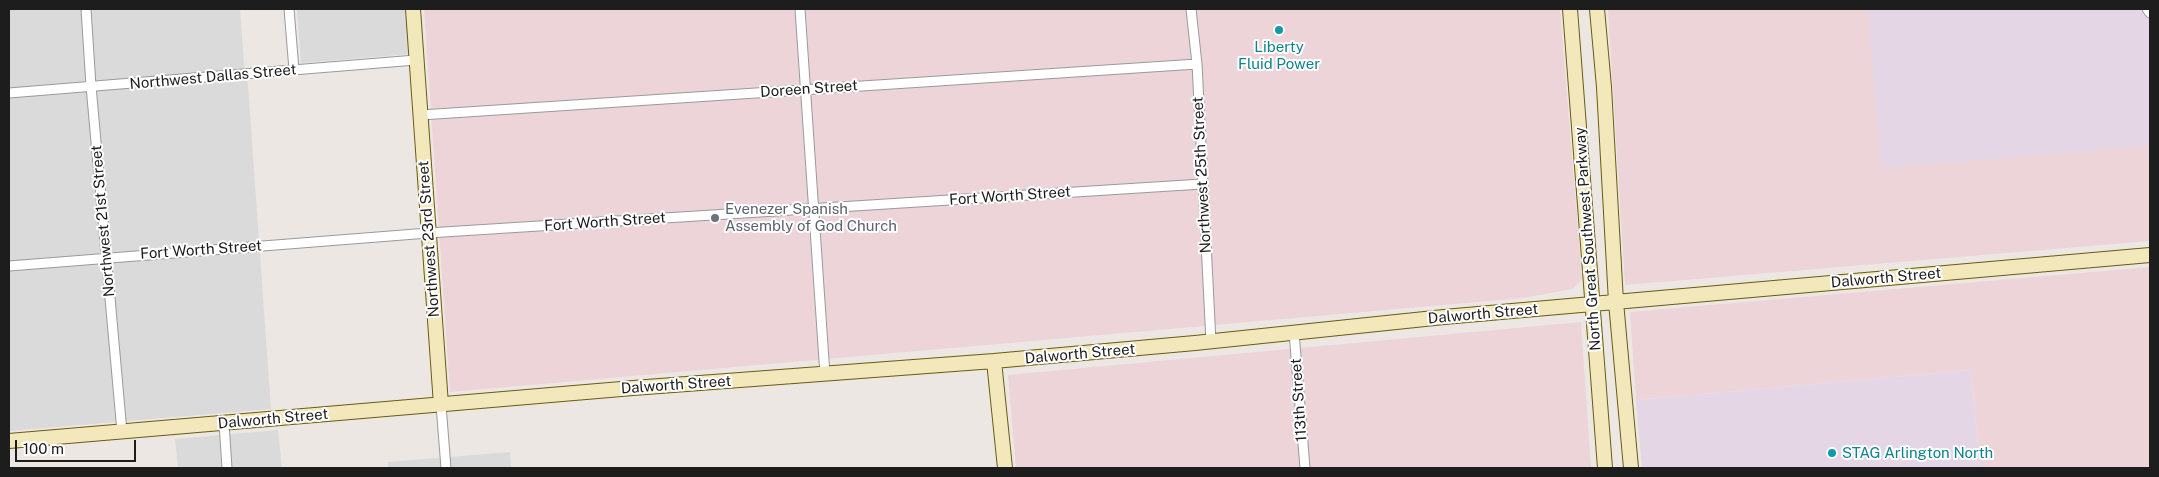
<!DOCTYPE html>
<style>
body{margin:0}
#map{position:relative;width:2159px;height:477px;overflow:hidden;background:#ede7e4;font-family:"Public Sans",sans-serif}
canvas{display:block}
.frame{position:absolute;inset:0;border:10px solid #1d1d1d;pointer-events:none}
.scale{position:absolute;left:15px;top:440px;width:121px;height:22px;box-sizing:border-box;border:2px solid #1d1d1d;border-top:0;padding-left:6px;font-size:15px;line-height:18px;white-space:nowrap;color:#1d1d1d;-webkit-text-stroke:4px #fff;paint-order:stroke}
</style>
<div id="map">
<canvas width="2159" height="477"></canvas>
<div class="frame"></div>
<div class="scale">100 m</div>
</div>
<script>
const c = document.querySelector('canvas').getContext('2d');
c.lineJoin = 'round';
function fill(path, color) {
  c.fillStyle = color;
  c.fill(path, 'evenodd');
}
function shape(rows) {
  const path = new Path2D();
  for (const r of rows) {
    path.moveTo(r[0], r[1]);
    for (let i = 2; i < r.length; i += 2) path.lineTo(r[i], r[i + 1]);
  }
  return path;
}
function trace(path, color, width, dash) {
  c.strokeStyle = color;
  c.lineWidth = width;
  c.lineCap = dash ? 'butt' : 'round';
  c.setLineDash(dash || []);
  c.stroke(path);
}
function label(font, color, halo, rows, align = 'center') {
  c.font = font + ' "Public Sans",sans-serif';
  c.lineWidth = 4;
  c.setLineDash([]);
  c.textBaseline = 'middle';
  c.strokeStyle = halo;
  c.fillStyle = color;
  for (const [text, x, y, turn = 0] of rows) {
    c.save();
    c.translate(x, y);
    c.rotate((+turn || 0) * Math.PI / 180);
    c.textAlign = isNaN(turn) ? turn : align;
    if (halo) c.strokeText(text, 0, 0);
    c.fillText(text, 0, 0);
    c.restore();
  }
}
const residential = shape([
 [9,9,240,9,244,64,248,85,271,409,9,431],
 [297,9,407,9,411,54,301,63],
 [278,430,282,468,178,468,175,439],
 [510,452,511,468,388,468,388,462]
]);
const commercial = shape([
 [424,9,1560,9,1582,280,1572,289,1523,298,450,392],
 [1608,9,2134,9,2150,20,2150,241,1625,285],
 [2150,267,2150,468,1980,468,1971,370,1636,400,1630,312],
 [1581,322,1591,468,1016,468,1008,375]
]);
const industrial = shape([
 [1868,9,2150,9,2150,146,1881,168],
 [1971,370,1980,468,1642,468,1636,400]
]);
const street = shape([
 [86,9,91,86,122,432],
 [289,9,294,70],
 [800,9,825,375],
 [1191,9,1197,64,1211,342],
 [2147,9,2150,13],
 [9,93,416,60],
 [421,115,1197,64],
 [9,266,428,233,1202,184],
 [1294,332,1305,468],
 [441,405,446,468],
 [224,423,227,468]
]);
const secondary = shape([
 [413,9,441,405],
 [1570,9,1605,468],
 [1597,9,1604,87,1616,302,1631,468],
 [994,361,1005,468],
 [9,441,633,388,994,361,1195,343,1444,317,2150,255]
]);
const markers = [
 [1279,30,5,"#0f9aa8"],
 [715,218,5,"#6b7280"],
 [1832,453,5,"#0f9aa8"]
];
const cultureNames = [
 ["Liberty",1279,47],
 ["Fluid Power",1279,64],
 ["STAG Arlington North",1842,453,"left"]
];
const streetNames = [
 ["Northwest Dallas Street",213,77,-5],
 ["Doreen Street",809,89,-4],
 ["Northwest 25th Street",1202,175,-93],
 ["Fort Worth Street",1010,196,-4],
 ["Northwest 21st Street",103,221,-95],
 ["Fort Worth Street",605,222,-4],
 ["Northwest 23rd Street",429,239,-94],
 ["North Great Southwest Parkway",1588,239,-94],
 ["Fort Worth Street",201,250,-4],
 ["Dalworth Street",1886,278,-5],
 ["Dalworth Street",1483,314,-5],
 ["Dalworth Street",1080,354,-5],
 ["Dalworth Street",676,385,-4],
 ["113th Street",1299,400,-94],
 ["Dalworth Street",273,419,-5]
];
const worshipNames = [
 ["Evenezer Spanish",725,209],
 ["Assembly of God Church",725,226]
];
fill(residential, '#dbdada');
fill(commercial, '#ecd4d9');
fill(industrial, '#e4d6e5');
trace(street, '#9a9a9a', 11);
trace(secondary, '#675c10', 16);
trace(street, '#fff', 9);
trace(secondary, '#f2e8bc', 14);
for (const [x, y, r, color] of markers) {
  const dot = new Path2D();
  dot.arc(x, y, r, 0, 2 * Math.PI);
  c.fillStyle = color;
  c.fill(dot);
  trace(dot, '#fff', 2);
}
label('15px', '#0d838f', '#fff', cultureNames);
label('15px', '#1d1d1d', '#fff', streetNames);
label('15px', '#5b616d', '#fff', worshipNames, 'left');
</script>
